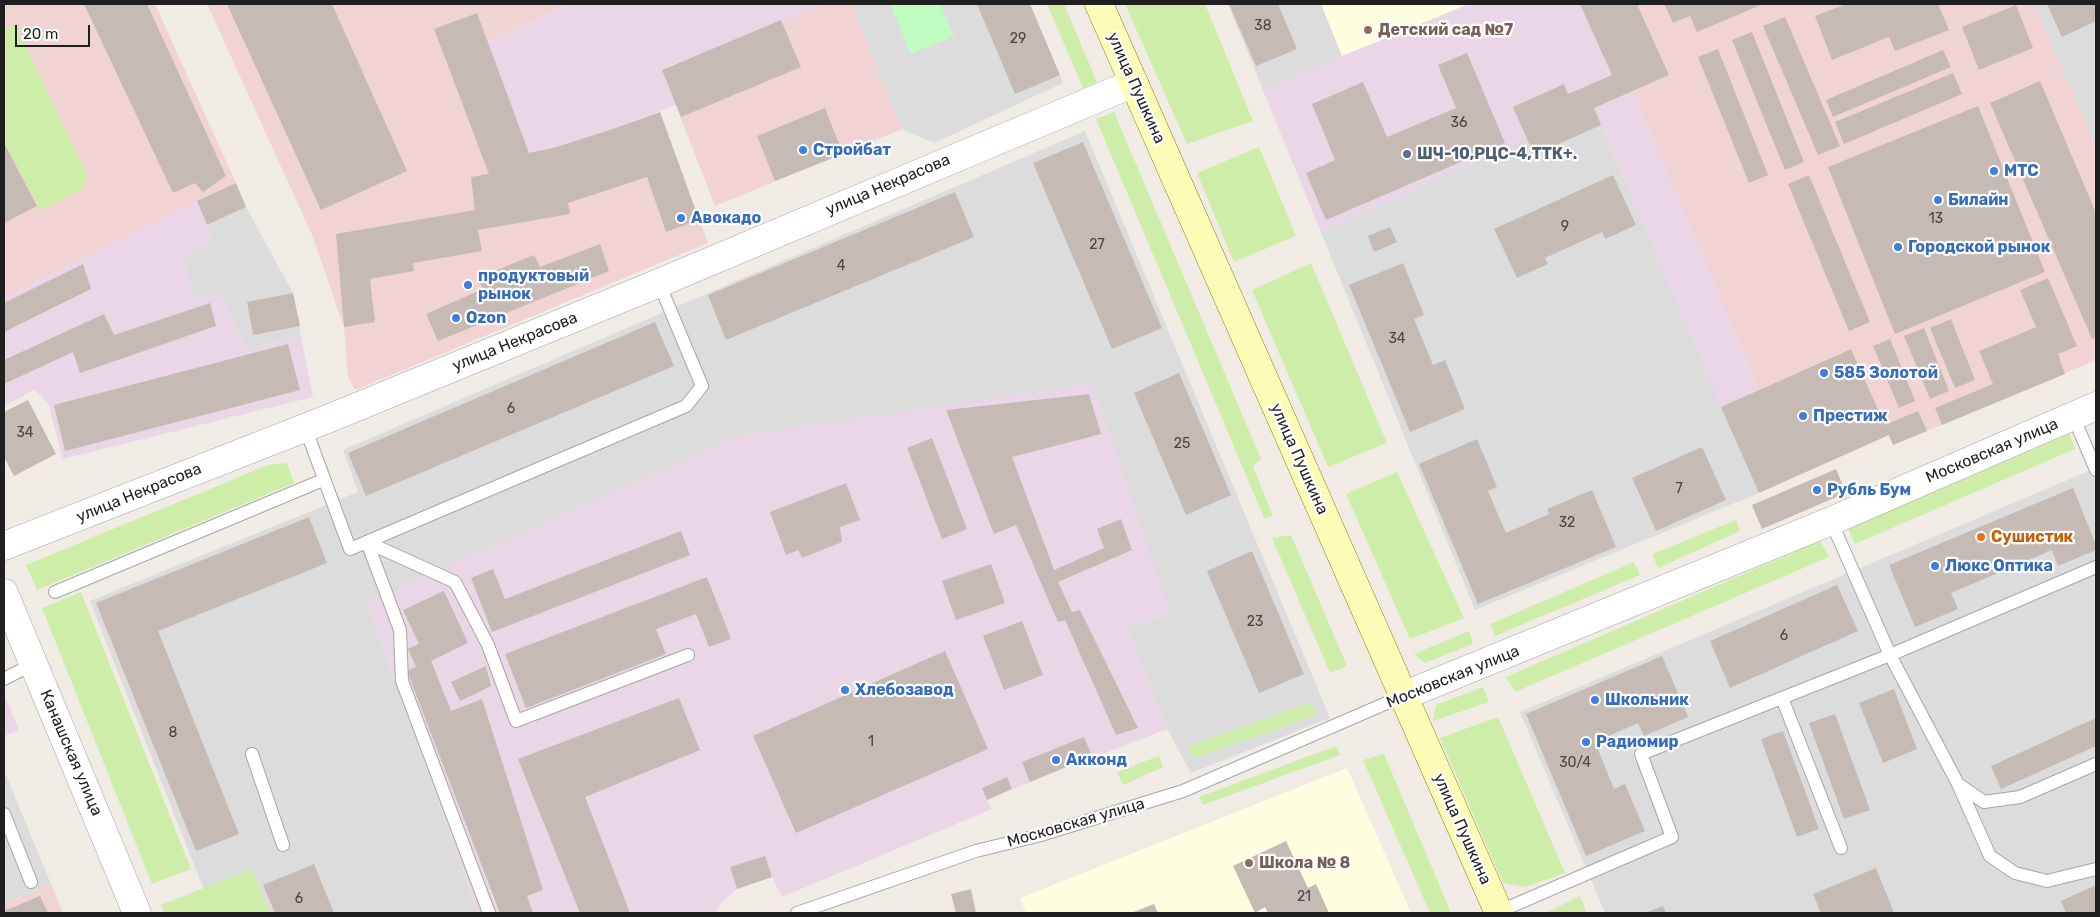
<!DOCTYPE html>
<meta charset="utf-8">
<style>
body{margin:0}
#map{position:relative;width:2100px;height:917px;overflow:hidden;background:#f0ece5;font-family:Rubik,sans-serif}
canvas{display:block}
.frame{position:absolute;inset:0;border:5px solid #1f1f1f;pointer-events:none}
.scale{position:absolute;left:15px;top:25px;width:75px;height:22px;box-sizing:border-box;border:2px solid #1f1f1f;border-top:0;padding-left:6px;font-size:15px;line-height:18px;white-space:nowrap;color:#1f1f1f;-webkit-text-stroke:4px #fff;paint-order:stroke}
</style>
<div id="map">
<canvas width="2100" height="917"></canvas>
<div class="frame"></div>
<div class="scale">20 m</div>
</div>
<script>
const c = document.querySelector('canvas').getContext('2d');
c.lineJoin = 'round';
function fill(path, color) {
  c.fillStyle = color;
  c.fill(path, 'evenodd');
}
function shape(rows) {
  const path = new Path2D();
  for (const r of rows) {
    path.moveTo(r[0], r[1]);
    for (let i = 2; i < r.length; i += 2) path.lineTo(r[i], r[i + 1]);
  }
  return path;
}
function trace(path, color, width, dash) {
  c.strokeStyle = color;
  c.lineWidth = width;
  c.lineCap = dash ? 'butt' : 'round';
  c.setLineDash(dash || []);
  c.stroke(path);
}
function label(font, color, halo, rows, align = 'center') {
  c.font = font + ' Rubik,sans-serif';
  c.lineWidth = 4.5;
  c.setLineDash([]);
  c.textBaseline = 'middle';
  c.strokeStyle = halo;
  c.fillStyle = color;
  for (const [text, x, y, turn = 0] of rows) {
    c.save();
    c.translate(x, y);
    c.rotate((+turn || 0) * Math.PI / 180);
    c.textAlign = isNaN(turn) ? turn : align;
    if (halo) c.strokeText(text, 0, 0);
    c.fillText(text, 0, 0);
    c.restore();
  }
}
const residential = shape([
 [852,4,1030,4,1063,83,934,143,902,129],
 [1228,4,1637,4,1669,75,1601,125,1759,493,1475,610],
 [2034,4,2096,4,2096,146],
 [1085,131,1330,718,1191,773,1167,729,1126,627,1171,613,367,602,478,913,213,913,90,601,358,492,343,450],
 [246,207,293,293,301,336,246,350,219,290,194,300,183,257,213,243,207,225],
 [2096,468,2096,913,1605,913,1520,712],
 [4,770,51,884,4,904]
]);
const commercial = shape([
 [4,4,155,4,236,183,4,297],
 [207,4,568,4,488,41,613,129,660,112,708,243,355,390,348,377,344,327,312,235],
 [824,4,852,4,902,129,715,206,662,70],
 [1637,4,2034,4,2096,146,2096,360,1893,445,1851,349,1759,390,1633,91,1669,75],
 [51,884,63,913,4,913,4,904]
]);
const industrial = shape([
 [568,4,826,4,662,69,676,105,613,129,553,148,529,153,488,41],
 [1469,4,1637,4,1669,75,1634,91,1759,390,1721,407,1601,125,1534,155,1526,139,1321,232,1263,89],
 [197,201,214,243,183,257,194,300,219,290,246,350,301,336,313,397,63,459,48,403,34,390,4,406,4,297],
 [1092,384,1171,613,1126,627,1167,729,1012,789,987,800,992,809,782,897,772,877,737,889,721,903,716,913,478,913,367,602,737,436],
 [4,694,19,730,4,736]
]);
const education = shape([
 [1321,4,1469,4,1342,56],
 [1347,768,1411,913,1026,913,1020,898]
]);
const grass = shape([
 [1047,4,1064,4,1097,82,1083,88],
 [1125,4,1205,4,1253,121,1187,144],
 [15,23,88,177,82,189,41,211,4,143,4,29],
 [1114,112,1261,459,1253,466,1273,516,1264,518,1096,119],
 [1259,147,1296,236,1234,262,1197,173],
 [1311,263,1387,443,1328,467,1252,290],
 [2069,432,2075,449,1855,544,1848,528],
 [287,463,294,483,37,590,26,565,268,465],
 [1397,472,1464,618,1410,639,1346,494],
 [1736,520,1740,531,1658,568,1652,554],
 [1291,535,1347,666,1330,673,1272,538],
 [1820,541,1829,557,1515,692,1506,677],
 [1634,562,1640,575,1495,636,1490,624],
 [81,592,191,869,152,884,42,608],
 [1469,631,1473,644,1425,663,1414,654],
 [1483,687,1489,702,1433,721,1436,705],
 [1311,702,1316,715,1194,758,1187,747],
 [1498,717,1565,873,1525,887,1503,883,1440,738],
 [1336,746,1340,755,1203,805,1199,797],
 [1384,754,1390,768,1451,913,1430,913,1363,760],
 [1159,756,1163,767,1123,785,1117,772],
 [252,869,270,913,164,913,161,905],
 [1580,896,1587,913,1546,913]
]);
const park = shape([
 [890,4,940,4,954,36,911,54]
]);
const building = shape([
 [84,4,147,4,226,176,203,192,195,183,173,193],
 [227,4,332,4,407,171,321,210],
 [977,4,1030,4,1060,75,1015,94],
 [1229,4,1278,4,1297,49,1256,66],
 [1580,4,1637,4,1669,75,1594,108,1601,125,1534,155,1513,107,1564,84,1568,94,1612,75],
 [1664,4,1763,4,1697,32,1690,16,1673,23],
 [1846,4,1938,4,1949,30,1895,51,1889,37,1832,60,1815,16],
 [2047,4,2096,4,2096,21,2062,37],
 [2016,5,2033,48,1979,70,1962,27],
 [477,13,529,153,553,148,613,129,660,112,699,220,666,232,647,177,568,203,570,214,478,230,482,251,413,263,414,271,370,279,375,322,344,327,336,234,475,210,471,177,489,174,434,29],
 [1785,17,1840,146,1818,155,1763,26],
 [781,20,801,67,681,117,662,70],
 [1752,32,1804,162,1785,170,1732,40],
 [1718,49,1768,175,1749,183,1698,57],
 [1943,50,1951,67,1833,117,1826,100],
 [1467,53,1505,143,1326,220,1306,173,1335,160,1312,104,1363,82,1387,137,1456,108,1438,65],
 [1953,73,1962,94,1844,144,1835,122],
 [2040,81,2096,213,2096,337,2092,339,1990,103],
 [1978,106,2045,272,1895,334,1828,167],
 [825,108,843,154,775,181,757,136],
 [1083,142,1162,328,1112,349,1033,163],
 [4,143,37,206,4,223],
 [1613,175,1636,225,1605,239,1602,232,1545,258,1548,264,1517,278,1494,229],
 [1809,175,1870,322,1849,331,1788,184],
 [236,183,246,207,207,225,197,201],
 [955,192,974,237,726,340,708,295],
 [1390,227,1397,242,1374,252,1368,236],
 [600,244,609,271,438,341,426,314,483,289,477,278,534,255,540,267],
 [1403,263,1424,315,1414,319,1433,365,1445,360,1465,409,1410,432,1349,285],
 [83,264,91,289,4,332,4,303],
 [2048,278,2077,346,2058,354,2065,374,1942,425,1935,408,1993,384,1979,351,2036,327,2020,290],
 [293,293,300,326,253,335,247,302],
 [210,303,216,326,80,373,73,352,4,384,4,360,104,314,114,335],
 [1951,319,1975,380,1955,388,1930,328],
 [655,322,674,366,366,496,348,453],
 [1924,328,1949,391,1930,399,1904,336],
 [1890,339,1915,401,1899,408,1873,346],
 [288,344,300,390,65,451,54,405],
 [1851,349,1885,425,1918,411,1927,431,1893,445,1889,435,1759,493,1721,407],
 [1179,373,1231,495,1186,515,1134,393],
 [1089,394,1101,434,1012,457,1054,570,1104,548,1097,529,1121,519,1132,550,1058,582,1072,612,1080,610,1138,728,1116,735,1065,620,1058,622,1016,525,994,534,946,410],
 [28,400,56,454,14,476,4,457,4,412],
 [932,438,967,529,942,539,907,448],
 [1477,439,1497,487,1488,491,1506,533,1549,514,1547,509,1592,490,1616,547,1478,604,1419,464],
 [1702,447,1726,500,1656,531,1632,478],
 [1836,469,1846,493,1762,529,1752,505],
 [846,483,860,520,840,527,842,542,802,558,798,550,786,555,770,512],
 [2073,488,2096,545,2096,550,2058,566,2052,550,1951,593,1958,609,1915,627,1889,565],
 [309,517,327,563,158,631,239,834,196,851,96,603],
 [681,531,690,555,492,632,471,578,493,569,505,599],
 [1252,551,1304,674,1259,693,1207,571],
 [991,564,1005,603,956,620,942,581],
 [707,577,731,639,709,647,696,614,656,629,666,654,526,708,505,654],
 [1837,585,1858,631,1730,688,1710,641],
 [444,591,468,643,431,661,451,711,482,699,543,890,527,896,533,913,500,913,407,671,416,667,408,649,419,644,403,610],
 [1022,621,1043,675,1004,690,983,636],
 [945,651,988,749,796,833,753,736],
 [1662,656,1688,717,1644,736,1638,723,1595,742,1614,789,1625,784,1645,831,1586,856,1526,714],
 [486,666,491,686,460,701,451,682],
 [1894,689,1917,749,1883,763,1859,703],
 [679,698,700,750,585,797,630,913,580,913,518,759],
 [1835,714,1870,810,1844,819,1809,723],
 [2096,718,2096,746,2001,789,1991,766],
 [1783,731,1819,829,1797,837,1761,739],
 [1084,737,1092,756,1030,782,1022,762],
 [1007,777,1012,789,987,800,982,788],
 [1286,841,1308,888,1316,884,1329,913,1268,913,1265,907,1255,913,1233,866],
 [765,856,772,877,737,889,730,867],
 [314,864,334,913,275,913,263,885],
 [1876,868,1894,913,1821,913,1813,894],
 [2096,885,2096,913,2066,913,2061,901],
 [971,889,976,913,956,913,951,894],
 [40,896,48,913,4,913,4,911],
 [1154,904,1158,913,1131,913],
 [1663,906,1666,913,1645,913]
]);
const service = shape([
 [2073,416,2096,470],
 [305,427,350,549,686,406,702,386,659,283],
 [1831,521,1890,655,1958,784,1984,802,2020,797,2096,764],
 [367,542,455,582,488,645,516,721,688,655],
 [367,542,400,630,402,681,489,913],
 [55,592,323,480],
 [4,679,33,664],
 [1782,698,1841,848],
 [252,754,283,845],
 [1958,784,1990,856,2015,873,2047,881,2096,869],
 [4,814,31,882],
 [1498,912,1672,837,1641,754,1890,655,2096,567],
 [797,913,976,851,1041,835,1183,791,1403,696]
]);
const tertiary = shape([
 [4,546,330,418,659,283,1134,83],
 [4,593,137,913],
 [1403,696,1831,521,2096,406]
]);
const secondary = shape([
 [1099,4,1499,913]
]);
const markers = [
 [1368,30,5,"#8d6e63"],
 [803,150,5,"#3f7fe0"],
 [1407,154,5,"#5c6f8a"],
 [1994,171,5,"#3f7fe0"],
 [1938,200,5,"#3f7fe0"],
 [681,218,5,"#3f7fe0"],
 [1898,247,5,"#3f7fe0"],
 [468,285,5,"#3f7fe0"],
 [456,318,5,"#3f7fe0"],
 [1824,373,5,"#3f7fe0"],
 [1803,416,5,"#3f7fe0"],
 [1817,490,5,"#3f7fe0"],
 [1981,537,5,"#e8710a"],
 [1935,566,5,"#3f7fe0"],
 [845,690,5,"#3f7fe0"],
 [1595,700,5,"#3f7fe0"],
 [1586,742,5,"#3f7fe0"],
 [1056,760,5,"#3f7fe0"],
 [1249,863,5,"#8d6e63"]
];
const numberNames = [
 ["38",1263,26],
 ["29",1018,39],
 ["36",1459,123],
 ["13",1936,219],
 ["9",1565,227],
 ["27",1097,245],
 ["4",841,266],
 ["34",1397,339],
 ["6",511,409],
 ["34",25,433],
 ["25",1182,444],
 ["7",1679,489],
 ["32",1567,523],
 ["23",1255,622],
 ["6",1784,636],
 ["8",173,733],
 ["1",871,742],
 ["30/4",1575,763],
 ["21",1304,897],
 ["6",299,899]
];
const educationNames = [
 ["Детский сад №7",1378,30],
 ["Школа № 8",1259,863]
];
const streetNames = [
 ["улица Пушкина",1136,88,66],
 ["улица Некрасова",888,185,-23],
 ["улица Некрасова",515,342,-22],
 ["Московская улица",1992,451,-23],
 ["улица Пушкина",1299,459,66],
 ["улица Некрасова",139,493,-22],
 ["Московская улица",1453,677,-22],
 ["Канашская улица",71,753,67],
 ["Московская улица",1076,823,-16],
 ["улица Пушкина",1462,829,66]
];
const shopNames = [
 ["Стройбат",813,150],
 ["МТС",2004,171],
 ["Билайн",1948,200],
 ["Авокадо",691,218],
 ["Городской рынок",1908,247],
 ["продуктовый",478,276],
 ["рынок",478,294],
 ["Ozon",466,318],
 ["585 Золотой",1834,373],
 ["Престиж",1813,416],
 ["Рубль Бум",1827,490],
 ["Люкс Оптика",1945,566],
 ["Хлебозавод",855,690],
 ["Школьник",1605,700],
 ["Радиомир",1596,742],
 ["Акконд",1066,760]
];
const serviceNames = [
 ["ШЧ-10,РЦС-4,ТТК+.",1417,154]
];
const foodNames = [
 ["Сушистик",1991,537]
];
fill(residential, '#dddcdc');
fill(commercial, '#f2d3d4');
fill(industrial, '#ead6e7');
fill(education, '#fffddf');
fill(grass, '#ceeda8');
fill(park, '#c0fcc1');
fill(building, '#c5bbb4');
trace(service, '#a6a6a6', 14);
trace(tertiary, '#a6a6a6', 29);
trace(secondary, '#767c00', 29);
trace(service, '#fff', 12);
trace(tertiary, '#fff', 28);
trace(secondary, '#fdfcb6', 28);
for (const [x, y, r, color] of markers) {
  const dot = new Path2D();
  dot.arc(x, y, r, 0, 2 * Math.PI);
  c.fillStyle = color;
  c.fill(dot);
  trace(dot, '#fff', 2);
}
label('14px', '#484644', null, numberNames);
label('bold 16px', '#785e54', '#fff', educationNames, 'left');
label('16px', '#1f1f1f', '#fff', streetNames);
label('bold 16px', '#366cbe', '#fff', shopNames, 'left');
label('bold 16px', '#4e5e75', '#fff', serviceNames, 'left');
label('bold 16px', '#c56008', '#fff', foodNames, 'left');
</script>
